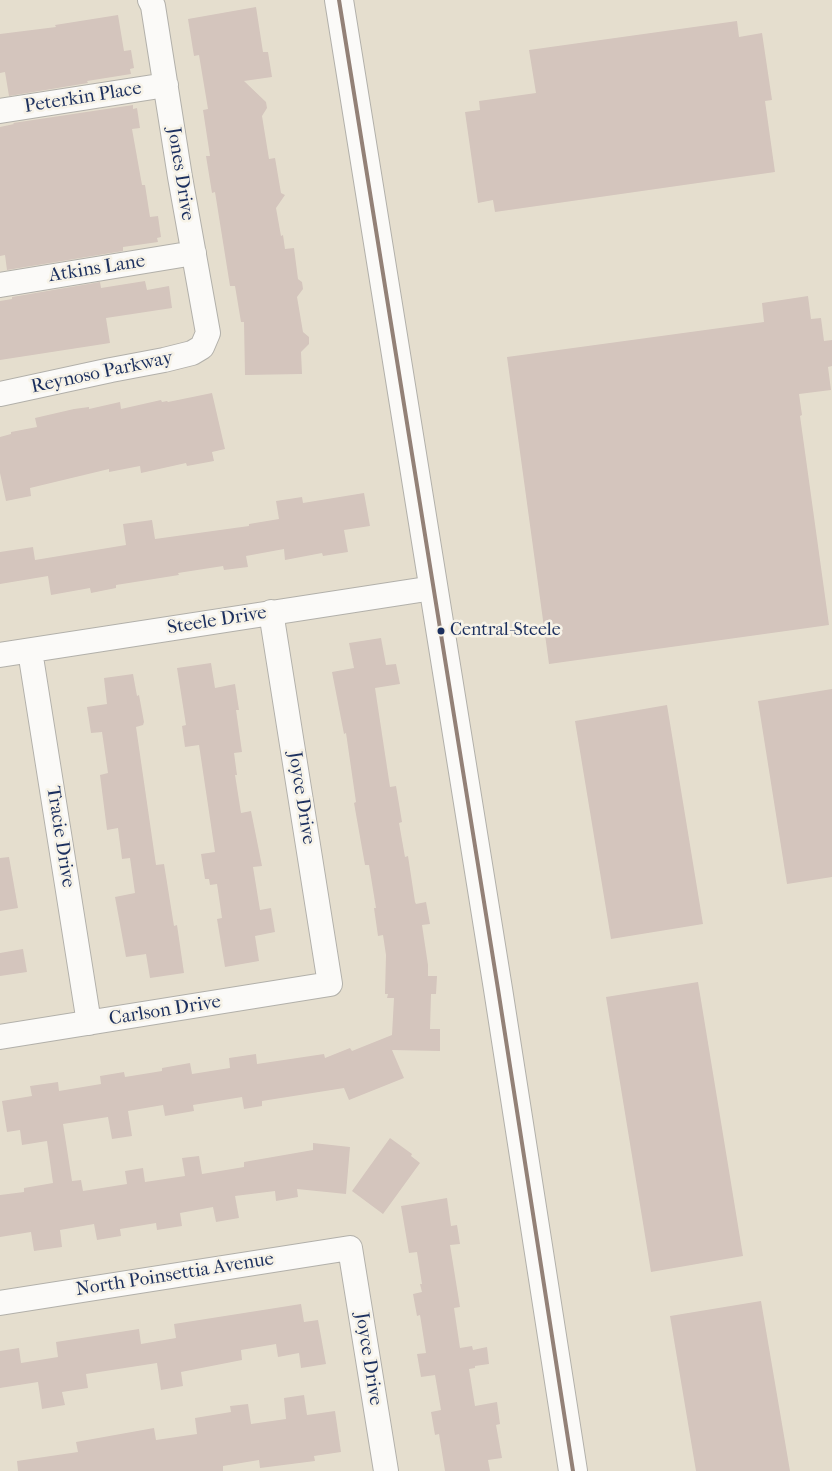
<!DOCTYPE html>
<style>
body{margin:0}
canvas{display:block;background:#e5dece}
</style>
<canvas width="832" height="1471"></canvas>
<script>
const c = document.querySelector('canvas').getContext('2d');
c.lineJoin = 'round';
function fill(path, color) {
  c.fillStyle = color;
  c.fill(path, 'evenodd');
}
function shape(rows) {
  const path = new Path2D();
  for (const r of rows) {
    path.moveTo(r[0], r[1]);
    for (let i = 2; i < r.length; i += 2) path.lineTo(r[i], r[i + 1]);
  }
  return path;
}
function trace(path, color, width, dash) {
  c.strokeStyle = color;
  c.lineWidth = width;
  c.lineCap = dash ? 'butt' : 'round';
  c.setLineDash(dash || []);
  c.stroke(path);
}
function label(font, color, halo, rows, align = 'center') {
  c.font = font + ' "IM FELL French Canon",serif';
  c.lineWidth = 5;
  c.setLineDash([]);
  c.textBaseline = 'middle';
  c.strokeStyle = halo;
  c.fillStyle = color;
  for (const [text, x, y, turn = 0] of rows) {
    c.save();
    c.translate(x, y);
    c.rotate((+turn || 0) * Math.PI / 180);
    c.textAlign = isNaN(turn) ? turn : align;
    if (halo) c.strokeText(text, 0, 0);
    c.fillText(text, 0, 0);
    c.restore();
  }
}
const building = shape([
 [256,7,263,52,268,52,272,77,244,81,266,102,267,108,262,116,269,159,275,158,281,193,285,195,276,208,281,236,283,235,285,249,294,248,298,279,302,282,303,289,297,297,303,332,309,337,309,344,301,352,302,374,245,375,244,322,241,322,235,286,230,286,215,192,212,193,206,156,210,156,203,110,208,109,199,55,194,56,188,19],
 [118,15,124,51,131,50,134,68,130,69,131,74,87,81,88,83,9,96,5,72,0,73,0,34,56,27,55,25],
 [737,21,739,37,762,33,772,100,765,101,775,172,495,212,493,200,478,203,465,112,480,110,479,101,536,93,529,50],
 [133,105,133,109,137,108,140,128,132,129,142,185,145,185,150,217,158,216,161,237,157,238,158,242,123,247,123,251,7,270,5,255,0,256,0,127,14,124,13,123],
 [145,281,147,290,169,286,172,308,106,318,110,343,0,360,0,301,12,299,12,297,100,282,101,288],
 [808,296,811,319,821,318,824,341,832,340,832,366,828,367,831,390,799,394,802,415,800,416,829,625,549,664,507,357,764,322,762,303],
 [212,393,225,449,212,452,214,461,187,466,186,463,141,473,140,466,109,472,109,469,30,488,31,496,6,501,0,473,0,437,11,434,11,432,37,427,35,418,74,409,89,407,89,409,120,402,121,409,161,400,162,402,167,401,168,402],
 [364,493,370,526,344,530,348,552,323,556,322,553,285,560,284,549,246,556,248,567,224,570,223,566,178,573,179,575,116,585,116,588,91,593,90,588,51,595,48,576,0,584,0,552,33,547,35,560,126,545,123,524,152,520,155,539,249,526,249,524,279,519,276,501,302,497,303,503],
 [381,638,386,665,396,664,400,684,375,688,390,787,396,786,402,822,399,823,405,857,408,856,415,902,416,904,426,902,430,924,422,925,428,965,428,976,437,976,436,994,431,994,430,1029,440,1029,440,1051,392,1050,404,1078,349,1100,344,1088,262,1101,262,1106,244,1109,242,1097,193,1105,194,1111,165,1116,163,1105,128,1111,132,1136,112,1139,108,1117,63,1124,72,1181,81,1180,83,1191,127,1184,125,1171,143,1168,145,1182,185,1176,182,1158,199,1156,202,1174,244,1167,244,1162,313,1150,313,1143,350,1147,346,1194,297,1189,298,1197,276,1201,275,1191,235,1196,239,1218,216,1222,213,1207,180,1213,182,1226,157,1230,156,1223,120,1229,121,1236,97,1240,94,1224,60,1230,62,1247,34,1251,31,1232,0,1237,0,1195,24,1192,24,1188,53,1183,47,1141,22,1145,20,1130,7,1132,2,1101,32,1096,30,1086,58,1082,59,1091,101,1084,100,1076,124,1072,125,1077,162,1071,162,1068,190,1063,192,1074,230,1068,229,1058,256,1054,257,1064,324,1054,325,1058,350,1048,352,1051,392,1035,394,998,387,998,388,994,385,994,386,955,383,935,378,936,374,908,376,908,369,865,365,865,354,803,356,802,346,733,344,734,332,672,354,668,349,643],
 [211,663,215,688,235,684,239,710,236,710,242,752,234,753,237,775,235,775,241,813,251,811,262,866,253,867,260,910,271,908,275,932,255,936,259,961,225,967,217,919,222,918,217,884,210,885,209,879,205,879,201,854,215,852,199,745,185,747,182,726,186,725,177,668],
 [133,674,137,696,139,695,144,722,143,725,136,727,156,865,164,864,174,926,177,925,184,973,150,978,146,954,126,957,115,897,135,893,130,858,122,859,118,828,107,830,100,775,108,773,102,732,91,733,87,707,107,704,104,678],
 [832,689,832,877,787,884,758,701],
 [667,705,703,924,611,939,575,721],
 [9,857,18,908,0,911,0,858],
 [23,949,27,972,0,976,0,953],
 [698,982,743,1256,651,1272,606,997],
 [390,1138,412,1154,411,1156,420,1163,383,1214,352,1191],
 [447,1198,451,1226,457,1225,460,1244,450,1245,460,1307,454,1308,460,1348,472,1346,473,1350,487,1347,489,1364,475,1366,475,1368,469,1369,475,1406,497,1402,500,1424,496,1425,502,1458,488,1460,490,1471,445,1471,439,1434,435,1435,431,1412,441,1410,435,1375,421,1377,417,1354,426,1353,420,1315,417,1316,413,1294,422,1292,420,1284,422,1284,417,1252,409,1253,401,1206],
 [761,1301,790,1471,696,1471,670,1316],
 [301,1304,304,1322,318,1320,326,1364,301,1368,299,1353,278,1357,276,1344,241,1350,242,1360,181,1372,183,1386,161,1390,157,1363,86,1374,88,1388,62,1392,65,1405,42,1409,38,1382,0,1388,0,1351,19,1348,21,1363,58,1357,56,1342,139,1329,141,1344,176,1338,174,1324],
 [304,1395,307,1415,335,1411,341,1452,314,1456,315,1461,260,1468,259,1460,223,1466,223,1471,18,1471,17,1461,78,1452,76,1442,154,1428,156,1440,197,1434,195,1418,231,1412,230,1406,248,1404,251,1424,286,1419,284,1398]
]);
const minor = shape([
 [0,111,166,85],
 [0,285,194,253],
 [0,394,111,370,164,360,192,353,202,347,208,333,180,177,153,6,150,0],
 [30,651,89,1023],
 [0,655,433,588],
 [0,1037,330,984,271,612],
 [0,1303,350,1248,386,1471]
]);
const secondary = shape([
 [339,0,498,989,573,1471]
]);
const bus1 = shape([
 [339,0,498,989,573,1471]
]);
const markers = [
 [441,631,4.5,"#1b2f5e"]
];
const busNames = [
 ["Central-Steele",450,631]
];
const streetNames = [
 ["Peterkin Place",83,98,-9],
 ["Jones Drive",180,174,81],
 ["Atkins Lane",97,269,-9],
 ["Reynoso Parkway",102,373,-12],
 ["Steele Drive",217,621,-9],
 ["Joyce Drive",301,798,81],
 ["Tracie Drive",60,837,81],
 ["Carlson Drive",165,1011,-9],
 ["North Poinsettia Avenue",175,1275,-9],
 ["Joyce Drive",368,1359,81]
];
fill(building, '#d4c5bd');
trace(minor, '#b2b0aa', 26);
trace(secondary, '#b2b0aa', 30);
trace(minor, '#fbfaf8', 24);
trace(secondary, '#fbfaf8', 28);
trace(bus1, '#938177', 4);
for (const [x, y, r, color] of markers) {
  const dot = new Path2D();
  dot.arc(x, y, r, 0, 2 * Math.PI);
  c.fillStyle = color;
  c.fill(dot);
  trace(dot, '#f7f3e8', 2);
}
label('18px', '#1b2f5e', '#f7f3e8', busNames, 'left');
label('19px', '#1b2f5e', '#f7f3e8', streetNames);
</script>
